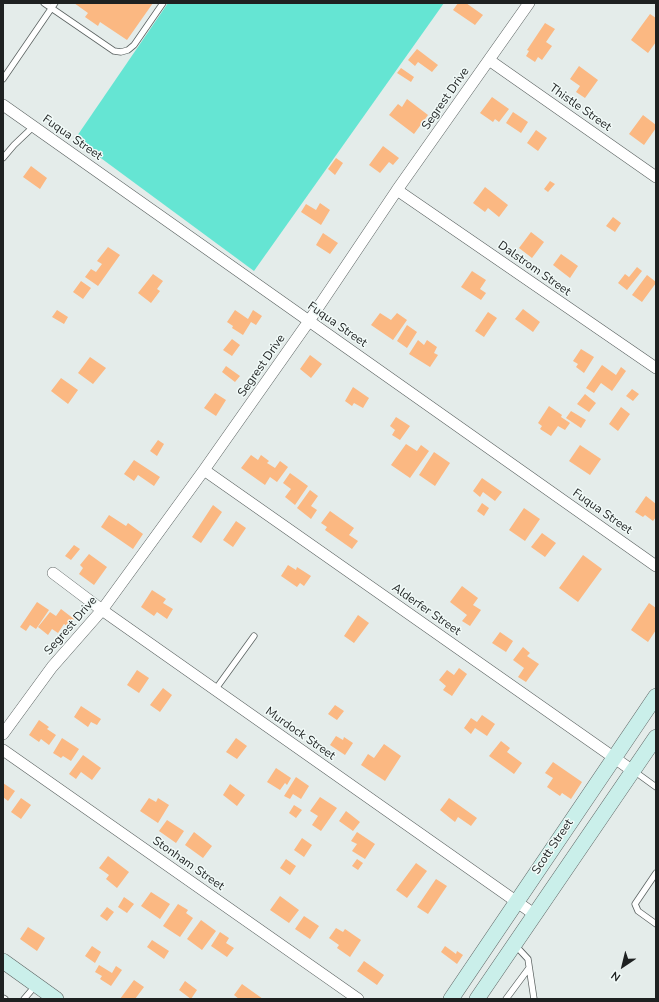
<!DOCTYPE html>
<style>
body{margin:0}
#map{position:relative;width:659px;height:1002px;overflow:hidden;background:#e4ecea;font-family:"Nunito Sans",sans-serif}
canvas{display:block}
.frame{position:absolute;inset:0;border:4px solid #1e2121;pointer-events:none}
.north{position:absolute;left:603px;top:946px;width:40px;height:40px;-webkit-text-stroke:3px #f1faf8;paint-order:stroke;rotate:215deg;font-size:11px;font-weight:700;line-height:16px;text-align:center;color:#1e2121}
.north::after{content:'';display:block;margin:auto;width:14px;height:18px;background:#1e2121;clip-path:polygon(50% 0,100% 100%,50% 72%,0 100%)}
</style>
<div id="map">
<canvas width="659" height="1002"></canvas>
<div class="frame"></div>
<div class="north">N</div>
</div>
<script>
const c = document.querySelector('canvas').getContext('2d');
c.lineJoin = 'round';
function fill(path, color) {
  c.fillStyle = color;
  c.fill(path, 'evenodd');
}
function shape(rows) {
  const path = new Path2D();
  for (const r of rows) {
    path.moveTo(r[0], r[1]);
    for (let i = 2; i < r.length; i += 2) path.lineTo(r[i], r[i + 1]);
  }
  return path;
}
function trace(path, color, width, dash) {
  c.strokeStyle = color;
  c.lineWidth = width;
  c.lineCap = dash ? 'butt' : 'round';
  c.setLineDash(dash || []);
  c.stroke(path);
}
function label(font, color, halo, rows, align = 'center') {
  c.font = font + ' "Nunito Sans",sans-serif';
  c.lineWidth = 3;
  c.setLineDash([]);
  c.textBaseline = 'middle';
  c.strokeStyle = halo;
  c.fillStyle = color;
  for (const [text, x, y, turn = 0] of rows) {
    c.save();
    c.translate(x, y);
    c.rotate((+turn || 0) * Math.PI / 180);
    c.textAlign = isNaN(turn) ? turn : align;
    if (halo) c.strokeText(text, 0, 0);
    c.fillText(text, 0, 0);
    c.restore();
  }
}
const green = shape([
 [168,3,444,3,254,271,75,139]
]);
const building = shape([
 [74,3,153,3,127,40,100,22,98,26,85,17,88,13],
 [458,3,466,3,483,15,475,25,453,10],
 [650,14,656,18,656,42,648,53,631,40],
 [545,23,555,29,546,42,552,46,542,60,538,57,535,62,526,56,529,51,527,50],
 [417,49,438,65,432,72,418,62,415,66,408,60],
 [579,66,598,80,585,98,576,92,580,86,570,79],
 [401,68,414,77,411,82,397,73],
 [492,97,509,109,499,122,495,119,493,122,480,113],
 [407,99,428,115,414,134,389,115,398,104,402,107],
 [513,112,528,122,521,133,506,123],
 [643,115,656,125,656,128,644,145,629,134],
 [536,130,547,138,538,151,527,143],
 [383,146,399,158,393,165,389,162,380,173,369,165],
 [336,158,343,163,335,175,328,169],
 [31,166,47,178,40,189,23,177],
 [550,181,555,184,548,192,544,189],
 [485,187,508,205,499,217,488,208,485,212,473,203],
 [320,203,330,210,321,225,301,212,306,204,316,210],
 [613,217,621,223,615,232,606,226],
 [531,232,544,242,532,258,519,248],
 [323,233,338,243,330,254,316,245],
 [108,247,120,255,98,286,85,277,91,269,96,272,102,264,97,261],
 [561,254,578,266,570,278,553,265],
 [637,267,642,271,627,290,618,283,625,274,629,277],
 [472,271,486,280,480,289,486,293,481,300,461,287],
 [153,274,163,281,157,289,160,291,151,303,138,293],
 [647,275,656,282,656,283,642,302,632,295],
 [81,281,91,288,83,299,73,292],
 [523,309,540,322,533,332,515,319],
 [57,310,68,317,64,324,52,317],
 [235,310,248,319,253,310,262,316,256,325,251,322,243,335,232,328,233,326,227,322],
 [488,312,497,318,484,337,475,331],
 [380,313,391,320,397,313,407,320,393,340,371,325],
 [407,325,417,332,407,348,397,341],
 [232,339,240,345,232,356,223,350],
 [418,340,424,345,427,340,437,347,434,353,438,355,430,367,409,354],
 [581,349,594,357,584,373,576,367,578,364,573,361],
 [310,355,322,364,311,378,300,369],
 [90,357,106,368,93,384,78,373],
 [602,365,616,375,621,367,626,371,612,391,601,383,594,393,586,388],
 [226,366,240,376,235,382,222,372],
 [61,378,78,390,68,404,51,391],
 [353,387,369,398,363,408,354,403,352,406,345,401],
 [632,389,639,394,633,401,626,396],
 [215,393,226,400,216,416,204,408],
 [585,394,596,403,589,412,577,404],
 [549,406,562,415,561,417,570,423,565,430,558,426,551,436,540,429,542,426,538,423],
 [621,407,630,414,618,431,609,424],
 [571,411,586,420,581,428,566,418],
 [396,417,410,426,400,440,392,435,395,430,390,426],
 [158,440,164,444,157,456,150,451],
 [406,444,417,451,421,445,429,451,410,478,391,465],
 [580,445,601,459,590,475,569,461],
 [434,452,450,463,435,486,419,475],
 [251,455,258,460,261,455,269,461,267,463,275,468,280,461,288,467,277,482,270,477,265,485,241,468],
 [134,460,160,477,154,486,138,475,134,481,124,474],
 [290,473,308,486,295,505,285,497,291,489,283,483],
 [482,478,502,492,495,501,483,492,480,497,473,491],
 [310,490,318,496,311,506,317,510,311,519,297,508],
 [646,496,656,504,656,517,653,521,645,515,643,517,635,512],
 [482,503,489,508,484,516,477,511],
 [213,505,222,512,201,543,192,537],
 [524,508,540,519,525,541,509,530],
 [330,511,354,528,349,535,358,541,352,549,325,530,327,527,321,523],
 [109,515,126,526,128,523,143,534,133,549,101,527],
 [236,521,246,528,233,547,223,540],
 [542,533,556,543,545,557,531,547],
 [74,545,80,549,71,560,65,556],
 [89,554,107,567,94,585,79,574,83,568,80,565],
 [583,555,602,569,578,602,559,588],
 [288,565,296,570,297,567,311,576,304,586,300,583,297,587,281,576],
 [462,586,478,598,473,605,481,610,470,626,462,621,467,615,450,602],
 [152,590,166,599,163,603,173,609,167,619,157,612,154,616,141,607],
 [37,602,49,610,36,629,30,625,26,631,20,627],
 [649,603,656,608,656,630,648,642,631,630],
 [61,609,74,619,68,627,64,624,58,633,52,629,48,635,38,627,50,612,56,616],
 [358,615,369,623,354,643,344,636],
 [500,632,513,641,506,652,492,643],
 [523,647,530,653,527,656,539,664,526,682,518,677,524,668,513,660],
 [459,668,467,674,452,696,443,690,446,686,439,680,447,670,454,675],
 [137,670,149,678,139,693,127,685],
 [163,688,172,695,160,712,150,705],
 [335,705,344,711,337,720,328,714],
 [81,706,101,719,97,725,91,722,88,727,74,717],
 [482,715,495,724,487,736,475,728,471,734,464,728,471,718,477,722],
 [39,720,49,727,47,729,56,735,49,745,41,739,39,742,29,735],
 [336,736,343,740,344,737,353,743,345,755,330,745],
 [62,738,79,749,71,761,63,756,61,758,53,753],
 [236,738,247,746,237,759,226,752],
 [501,741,510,748,507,752,522,763,514,774,489,756],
 [384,744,401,756,385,781,361,765,368,754,374,758],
 [83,755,101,768,92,780,81,772,76,779,69,774],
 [553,762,582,782,571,799,562,793,560,796,547,787,553,778,545,773],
 [276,768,291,778,287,785,285,783,280,790,267,782],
 [296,777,309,786,301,799,293,794,290,799,284,796],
 [3,783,15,791,8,801,3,797],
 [230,784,245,795,237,806,223,795],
 [320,797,337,808,321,831,312,825,318,816,310,811],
 [21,798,31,805,21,819,11,812],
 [149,798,156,802,158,798,169,805,158,823,140,811],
 [449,798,477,818,471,826,458,817,455,822,440,810],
 [294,805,302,810,296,818,289,813],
 [346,811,360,822,353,831,339,821],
 [167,820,184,831,176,843,159,831],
 [194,832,212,846,203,858,185,845],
 [357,832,375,844,365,859,352,851,357,844,351,841],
 [302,838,312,845,304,857,294,850],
 [108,856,129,872,117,888,106,879,109,875,99,868],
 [286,859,296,866,290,875,280,868],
 [357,859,363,863,358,870,352,866],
 [416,863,427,871,407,898,396,890],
 [436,879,447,886,428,914,417,907],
 [151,892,170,904,160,919,141,906],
 [280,896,299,910,289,923,270,910],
 [124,897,134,904,127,913,118,907],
 [178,904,188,910,186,913,193,918,180,937,163,926],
 [107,907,114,912,107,921,100,916],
 [304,916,319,926,310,939,295,929],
 [201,920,216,931,202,950,187,939],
 [28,927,45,938,37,951,20,939],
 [336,928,343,932,345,929,361,940,350,957,337,948,339,945,329,938],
 [220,932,229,938,226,943,234,948,227,957,211,946],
 [152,940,169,951,164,959,147,947],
 [92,946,101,952,95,963,85,956],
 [445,946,456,954,457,951,463,955,457,964,441,952],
 [364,961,384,975,377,985,357,971],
 [99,965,112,973,116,966,122,970,111,986,100,979,102,976,95,972],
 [134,980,144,987,135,999,120,999],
 [185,981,197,990,191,999,179,990],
 [242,984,263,999,239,999,234,995]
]);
const lane = shape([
 [44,3,114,51,121,52,128,50,134,45,163,3],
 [3,79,55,3],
 [3,158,14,145,33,127],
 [215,690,254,636],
 [634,771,656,787],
 [656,873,635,904,638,911,656,924],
 [515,945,528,959,534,999],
 [3,998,5,999],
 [24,999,36,985],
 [506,999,529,968]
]);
const street = shape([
 [489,60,656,177],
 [3,105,656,566],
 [397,190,656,368],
 [204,470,633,771],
 [53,573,102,610,534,914],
 [3,734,52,667,102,610,204,470,309,321,397,190,529,3],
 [3,750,358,999]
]);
const secondary = shape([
 [3,961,56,999],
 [451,999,656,696],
 [477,999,656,737]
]);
const streetNames = [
 ["Segrest Drive",446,99,-55],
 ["Thistle Street",580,108,35],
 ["Fuqua Street",72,138,35],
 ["Dalstrom Street",534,269,35],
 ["Fuqua Street",337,325,35],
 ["Segrest Drive",262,366,-55],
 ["Fuqua Street",602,512,35],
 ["Alderfer Street",426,610,35],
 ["Segrest Drive",71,626,-49],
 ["Murdock Street",300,734,35],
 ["Scott Street",553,847,-56],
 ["Stonham Street",188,864,35]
];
fill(green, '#65e5d3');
fill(building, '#fbb882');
trace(lane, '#5c6362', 7);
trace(street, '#5c6362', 12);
trace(secondary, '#5c6362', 16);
trace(lane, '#fff', 5.5);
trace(street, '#fff', 11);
trace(secondary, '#caefea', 15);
label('12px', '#1e2121', '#f1faf8', streetNames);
</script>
